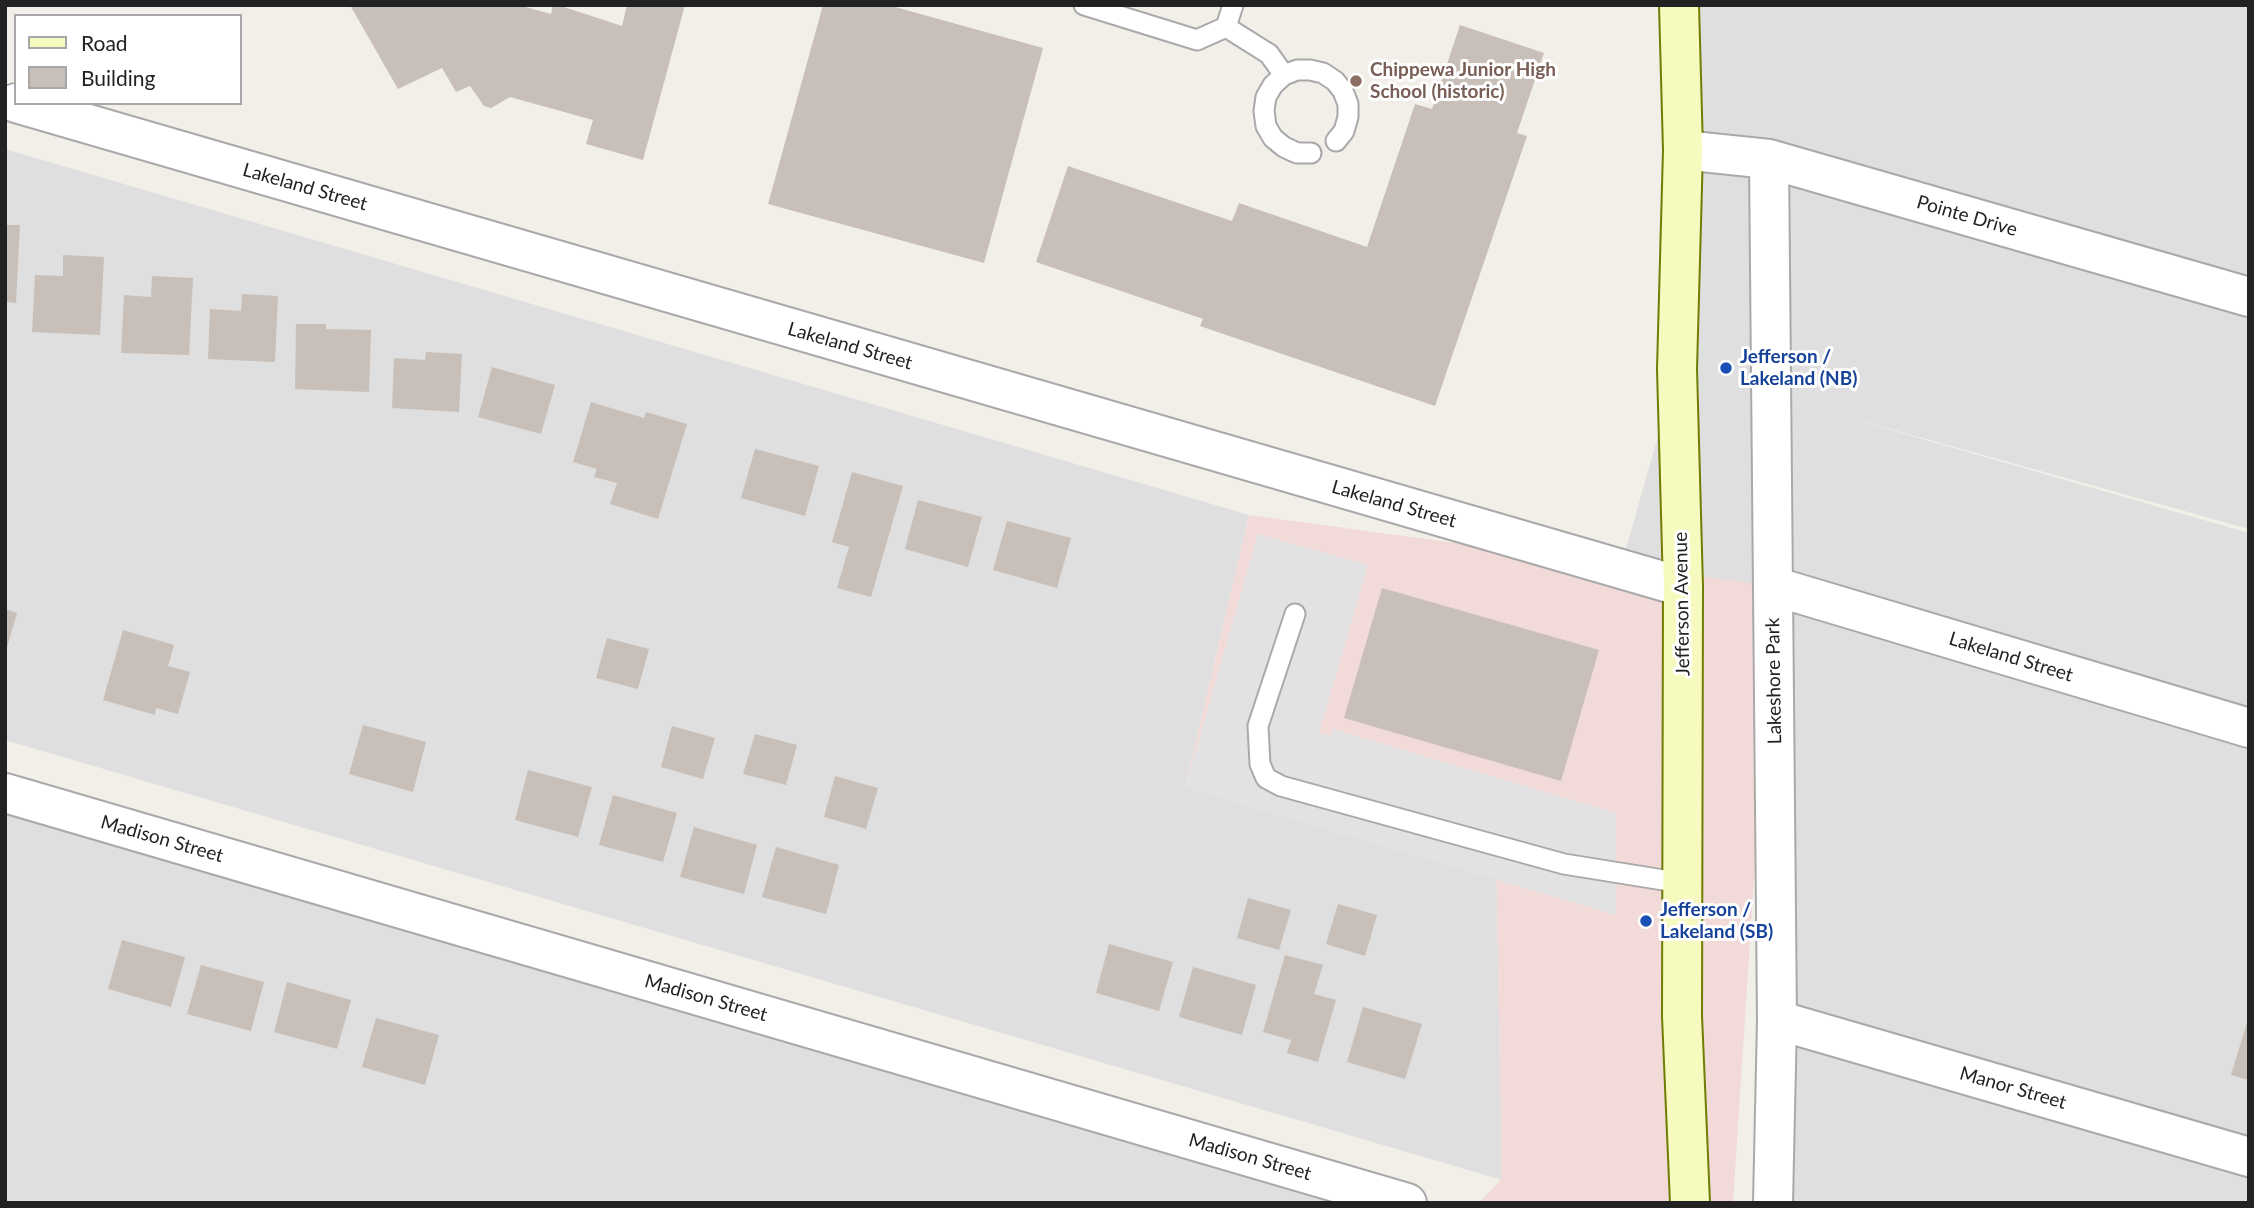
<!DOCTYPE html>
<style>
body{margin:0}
#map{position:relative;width:2254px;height:1208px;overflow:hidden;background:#f2efe9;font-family:Lato,sans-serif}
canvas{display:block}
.frame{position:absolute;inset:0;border:7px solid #222;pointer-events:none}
.legend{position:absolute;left:14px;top:14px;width:228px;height:91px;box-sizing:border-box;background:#fff;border:2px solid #a7a7a7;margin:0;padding:9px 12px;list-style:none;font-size:21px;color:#222}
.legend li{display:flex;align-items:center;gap:14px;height:35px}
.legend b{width:35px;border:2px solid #a7a7a7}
</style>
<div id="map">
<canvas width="2254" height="1208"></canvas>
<div class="frame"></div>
<ul class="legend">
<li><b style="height:9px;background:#f7fabf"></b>Road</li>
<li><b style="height:19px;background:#c7bfb8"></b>Building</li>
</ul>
</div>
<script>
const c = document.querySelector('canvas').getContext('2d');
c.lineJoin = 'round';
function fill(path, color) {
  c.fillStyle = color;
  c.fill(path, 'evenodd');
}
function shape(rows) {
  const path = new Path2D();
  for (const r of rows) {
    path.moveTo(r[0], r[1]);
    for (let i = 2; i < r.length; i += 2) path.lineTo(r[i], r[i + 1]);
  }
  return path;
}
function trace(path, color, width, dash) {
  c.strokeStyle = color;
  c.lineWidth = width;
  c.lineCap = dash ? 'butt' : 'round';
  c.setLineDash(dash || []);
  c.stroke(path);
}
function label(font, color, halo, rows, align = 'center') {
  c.font = font + ' Lato,sans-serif';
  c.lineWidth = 6;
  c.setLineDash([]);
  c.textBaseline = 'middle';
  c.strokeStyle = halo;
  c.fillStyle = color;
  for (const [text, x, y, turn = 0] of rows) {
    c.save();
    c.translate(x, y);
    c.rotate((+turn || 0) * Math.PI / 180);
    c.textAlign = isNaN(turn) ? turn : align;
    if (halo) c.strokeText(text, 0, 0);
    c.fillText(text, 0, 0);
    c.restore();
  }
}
const residential = shape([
 [1678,5,2249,5,2249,529,1818,409,2249,533,2249,1203,1773,1203,1773,613,1620,570,1677,369],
 [5,149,1249,515,1185,788,1496,845,1502,1180,5,740],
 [5,808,1405,1203,5,1203]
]);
const commercial = shape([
 [1249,515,1773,586,1733,1203,1479,1203,1502,1179,1496,845,1185,788]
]);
const parking = shape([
 [1258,534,1368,565,1319,733,1330,736,1333,729,1616,813,1616,915,1185,788]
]);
const building = shape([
 [350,5,518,5,551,14,553,5,558,5,622,26,627,5,685,5,643,160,586,144,593,120,510,97,491,108,484,106,470,86,456,92,442,68,398,89],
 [823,5,888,5,1043,48,984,263,768,204],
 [1460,25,1544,53,1517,133,1527,136,1435,406,1200,326,1203,319,1036,262,1068,166,1232,221,1239,203,1367,247,1415,104,1432,109],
 [5,225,20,225,16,303,5,302],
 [63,255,104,257,100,335,32,332,35,275,63,276],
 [152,276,193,278,189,355,121,353,124,295,151,297],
 [242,294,278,296,275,362,208,359,210,309,241,311],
 [296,324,326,324,326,329,371,330,369,392,295,389],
 [426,352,462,354,459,412,392,408,394,358,425,360],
 [492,367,555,385,541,434,478,417],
 [591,402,644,418,646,412,687,424,658,519,610,504,617,483,594,477,597,469,573,462],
 [755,449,819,466,805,516,741,498],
 [852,472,903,486,871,597,837,588,849,547,832,542],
 [918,500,982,517,968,567,905,549],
 [1007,521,1071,538,1057,588,993,570],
 [1382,588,1599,650,1561,781,1344,718],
 [5,609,17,613,6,651,5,651],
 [123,630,174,645,168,666,190,672,178,714,156,708,155,715,103,700],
 [607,638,649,649,638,689,596,678],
 [363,725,426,742,413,792,349,774],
 [672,726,715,738,703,779,661,767],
 [755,734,797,745,786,785,743,774],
 [528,770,592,787,578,837,515,820],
 [835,776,878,788,866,829,824,817],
 [613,795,677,813,663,862,599,845],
 [694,827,757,845,744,894,680,877],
 [776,847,839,865,826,914,762,897],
 [1248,898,1291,910,1279,950,1237,938],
 [1338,904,1377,915,1365,956,1326,944],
 [122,940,185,957,171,1007,108,989],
 [1109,944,1173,962,1159,1011,1096,993],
 [1285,955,1323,965,1314,994,1336,1000,1318,1062,1287,1053,1291,1040,1263,1032],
 [201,965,264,982,251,1031,187,1014],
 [1193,967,1256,985,1242,1035,1179,1017],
 [287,982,351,1000,337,1049,274,1032],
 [1363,1007,1422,1024,1405,1079,1347,1062],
 [376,1018,439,1035,425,1085,362,1067],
 [2248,1019,2249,1019,2249,1080,2231,1075]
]);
const lane = shape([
 [1084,5,1197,40,1226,27,1233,5],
 [1226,27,1269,54,1284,75],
 [1311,153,1297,153,1284,147,1273,138,1266,126,1264,111,1266,97,1273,85,1284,75,1297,70,1310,70,1323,73,1335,81,1343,91,1348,104,1348,117,1344,131,1336,141],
 [1295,614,1258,726,1260,764,1266,778,1281,786,1564,864,1682,883]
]);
const street = shape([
 [16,103,1683,587],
 [1683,150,1769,159,2249,297],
 [1769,159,1777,1020,1773,1203],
 [1773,586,2249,728],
 [5,793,1407,1203],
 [1777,1020,2249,1157]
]);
const secondary = shape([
 [1679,5,1683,150,1677,369,1683,587,1682,1016,1690,1203]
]);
const markers = [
 [1356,81,7,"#8d6e63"],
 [1726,368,7,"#1a4fb4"],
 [1646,921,7,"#1a4fb4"]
];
const educationNames = [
 ["Chippewa Junior High",1370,70],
 ["School (historic)",1370,92]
];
const streetNames = [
 ["Lakeland Street",305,187,16],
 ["Pointe Drive",1967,216,16],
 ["Lakeland Street",850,346,16],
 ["Lakeland Street",1394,504,16],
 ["Jefferson Avenue",1682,604,-91],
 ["Lakeland Street",2011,657,17],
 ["Lakeshore Park",1774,681,-91],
 ["Madison Street",162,839,16],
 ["Madison Street",706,998,16],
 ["Manor Street",2013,1088,16],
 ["Madison Street",1250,1157,16]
];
const transitNames = [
 ["Jefferson /",1740,357],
 ["Lakeland (NB)",1740,379],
 ["Jefferson /",1660,910],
 ["Lakeland (SB)",1660,932]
];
fill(residential, '#e0dfdf');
fill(commercial, '#f2dad9');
fill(parking, '#e2e2e2');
fill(building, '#c7bfb8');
trace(lane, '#a9a9a9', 23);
trace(street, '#a9a9a9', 42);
trace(secondary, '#707d05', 42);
trace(lane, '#fff', 19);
trace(street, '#fff', 38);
trace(secondary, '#f7fabf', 38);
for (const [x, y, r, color] of markers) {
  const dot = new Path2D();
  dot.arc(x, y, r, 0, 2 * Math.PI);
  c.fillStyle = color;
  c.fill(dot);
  trace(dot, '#fff', 2.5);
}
label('bold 19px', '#785e54', '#fff', educationNames, 'left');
label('19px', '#222', '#fff', streetNames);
label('bold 19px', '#164399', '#fff', transitNames, 'left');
</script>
